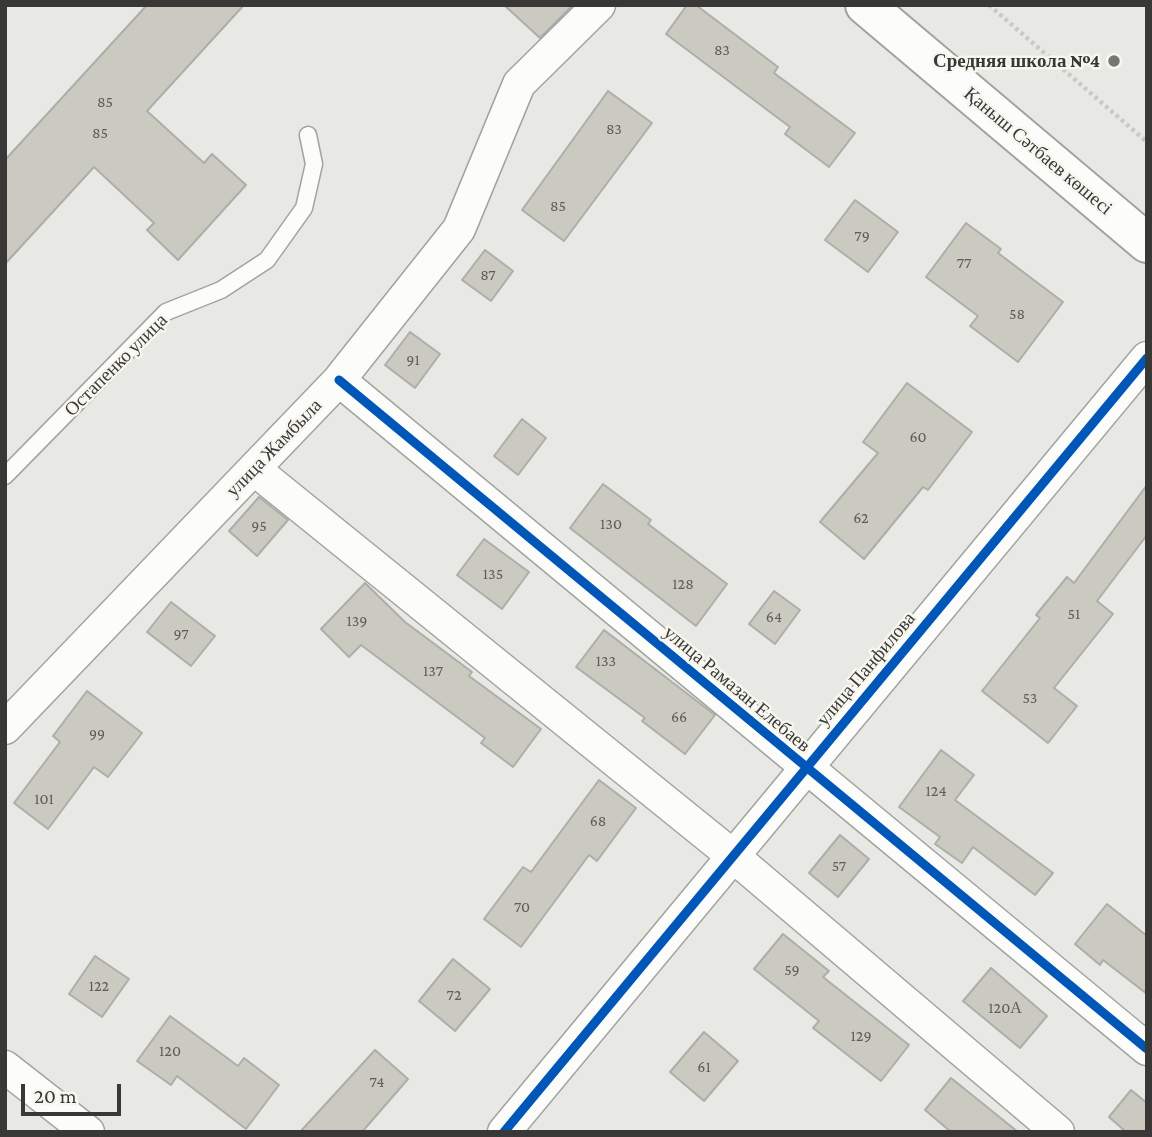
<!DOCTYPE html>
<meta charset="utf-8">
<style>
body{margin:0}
#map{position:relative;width:1152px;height:1137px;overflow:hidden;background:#e8e8e4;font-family:"Crimson Pro",serif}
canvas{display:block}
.frame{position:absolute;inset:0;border:7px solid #393836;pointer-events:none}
.scale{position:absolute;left:21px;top:1084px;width:100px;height:32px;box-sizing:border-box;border:4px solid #393836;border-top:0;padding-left:9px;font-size:21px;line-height:24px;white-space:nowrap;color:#393836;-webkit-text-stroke:5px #f7f7f0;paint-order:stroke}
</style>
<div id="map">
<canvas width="1152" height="1137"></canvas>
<div class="frame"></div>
<div class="scale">20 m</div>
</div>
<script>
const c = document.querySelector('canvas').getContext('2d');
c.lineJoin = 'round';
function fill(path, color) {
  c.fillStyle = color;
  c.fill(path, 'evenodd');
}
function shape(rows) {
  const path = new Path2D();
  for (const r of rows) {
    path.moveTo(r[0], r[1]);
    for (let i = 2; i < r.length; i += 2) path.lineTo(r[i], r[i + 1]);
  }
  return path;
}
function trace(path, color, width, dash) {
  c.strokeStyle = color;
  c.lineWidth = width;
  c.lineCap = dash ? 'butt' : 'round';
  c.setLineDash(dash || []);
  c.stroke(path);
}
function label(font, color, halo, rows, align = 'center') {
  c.font = font + ' "Crimson Pro",serif';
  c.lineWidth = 5;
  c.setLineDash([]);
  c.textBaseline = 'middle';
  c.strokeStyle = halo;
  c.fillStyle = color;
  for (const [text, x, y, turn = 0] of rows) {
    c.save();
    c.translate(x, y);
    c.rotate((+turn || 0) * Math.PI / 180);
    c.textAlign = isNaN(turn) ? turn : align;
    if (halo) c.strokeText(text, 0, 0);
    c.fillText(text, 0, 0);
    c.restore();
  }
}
const building = shape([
 [147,5,244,5,147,111,204,163,212,154,246,185,178,260,147,230,154,223,94,167,5,264,5,160,147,5],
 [504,5,573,5,540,38,504,5],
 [687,5,696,5,778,67,774,73,855,133,829,167,785,134,790,127,666,34,687,5],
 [608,91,652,123,564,241,522,210,608,91],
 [855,200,898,232,868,272,825,240,855,200],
 [966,223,1001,249,998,253,1063,302,1018,362,970,326,978,316,926,277,966,223],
 [485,250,513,271,491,301,462,280,485,250],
 [410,332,440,354,415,388,385,365,410,332],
 [907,383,972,432,928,490,923,487,864,559,820,522,878,453,863,442,907,383],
 [522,419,546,438,518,475,494,456,522,419],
 [603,484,651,520,648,524,727,584,696,626,570,528,603,484],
 [1147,485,1147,535,1097,601,1113,614,1054,688,1077,706,1048,743,982,691,1040,618,1036,615,1067,577,1074,583,1147,485],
 [259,497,288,520,257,556,229,531,259,497],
 [484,539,529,572,502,609,457,575,484,539],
 [365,583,405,622,472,672,469,676,541,729,513,767,481,743,485,738,361,645,349,657,321,629,365,583],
 [774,591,800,610,775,644,749,624,774,591],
 [171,602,215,636,191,666,147,632,171,602],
 [604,630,715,715,685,754,642,721,645,718,576,667,604,630],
 [87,691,142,733,108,777,94,767,48,829,14,803,60,742,53,736,87,691],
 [941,750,974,775,955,800,1053,873,1035,895,973,847,962,863,935,844,940,837,899,807,941,750],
 [599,780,636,808,597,861,589,855,521,947,484,919,523,867,531,872,599,780],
 [840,835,869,859,838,897,809,873,840,835],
 [1107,904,1147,936,1147,994,1103,960,1100,965,1075,944,1107,904],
 [783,934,829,971,823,977,909,1045,881,1081,813,1028,819,1021,754,969,783,934],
 [95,956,129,979,102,1017,69,994,95,956],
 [453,959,490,989,455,1031,419,1001,453,959],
 [991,968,1047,1016,1020,1048,963,1001,991,968],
 [170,1016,238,1066,244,1058,279,1085,246,1129,177,1076,171,1085,137,1061,170,1016],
 [704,1032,738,1061,704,1101,670,1072,704,1032],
 [375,1050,408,1079,362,1132,300,1132,375,1050],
 [951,1078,1018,1132,951,1132,925,1110,951,1078],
 [1131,1090,1147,1103,1147,1132,1126,1132,1109,1117,1131,1090]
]);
const path = shape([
 [989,5,1147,142]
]);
const lane = shape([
 [5,476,166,312,221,290,267,260,304,208,314,164,308,135]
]);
const street = shape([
 [339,380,1147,1049],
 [254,469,733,856,1058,1132],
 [5,728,339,380,459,229,519,84,599,5],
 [5,1067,88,1132],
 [504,1132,1147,358]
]);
const secondary = shape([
 [865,5,1147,243]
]);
const cycleway = shape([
 [339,380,1147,1049],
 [504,1132,1147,358]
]);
const markers = [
 [1114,61,7,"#767673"]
];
const numberNames = [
 ["83",722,50],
 ["85",105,102],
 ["83",614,129],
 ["85",100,133],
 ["85",558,206],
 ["79",862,236],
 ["77",964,263],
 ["87",488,275],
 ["58",1017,314],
 ["91",413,360],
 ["60",918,437],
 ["62",861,518],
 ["130",611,524],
 ["95",259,526],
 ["135",493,574],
 ["128",683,584],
 ["51",1074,614],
 ["64",774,617],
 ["139",357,621],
 ["97",181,634],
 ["133",606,661],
 ["137",433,671],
 ["53",1030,698],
 ["66",679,717],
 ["99",97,734],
 ["124",936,791],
 ["101",44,799],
 ["68",598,821],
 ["57",839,866],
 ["70",522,907],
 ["59",792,970],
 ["122",99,986],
 ["72",454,995],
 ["120А",1005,1008],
 ["129",861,1036],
 ["120",170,1051],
 ["61",704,1067],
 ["74",377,1082]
];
const poiNames = [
 ["Средняя школа №4",1100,61]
];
const streetNames = [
 ["Қаныш Сәтбаев көшесі",1038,151,40],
 ["Остапенко улица",116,365,-45],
 ["улица Жамбыла",274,448,-46],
 ["улица Панфилова",866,669,-50],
 ["улица Рамазан Елебаев",737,689,40]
];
fill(building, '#cacac0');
trace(building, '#adadaa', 2);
trace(lane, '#a2a29f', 19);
trace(street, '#a2a29f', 35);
trace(secondary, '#a2a29f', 42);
trace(path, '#c9c9c9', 4.5, [3.5, 3.5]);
trace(lane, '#fcfcfb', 16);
trace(street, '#fcfcfb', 32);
trace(secondary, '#fcfcfb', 38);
trace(cycleway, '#0057b8', 9);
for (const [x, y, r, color] of markers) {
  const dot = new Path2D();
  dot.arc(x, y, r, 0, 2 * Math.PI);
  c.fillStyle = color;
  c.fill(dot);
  trace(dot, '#f7f7f0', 2.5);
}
label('16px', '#5d5c58', null, numberNames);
label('bold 19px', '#393836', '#f7f7f0', poiNames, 'right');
label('19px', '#393836', '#f7f7f0', streetNames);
</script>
